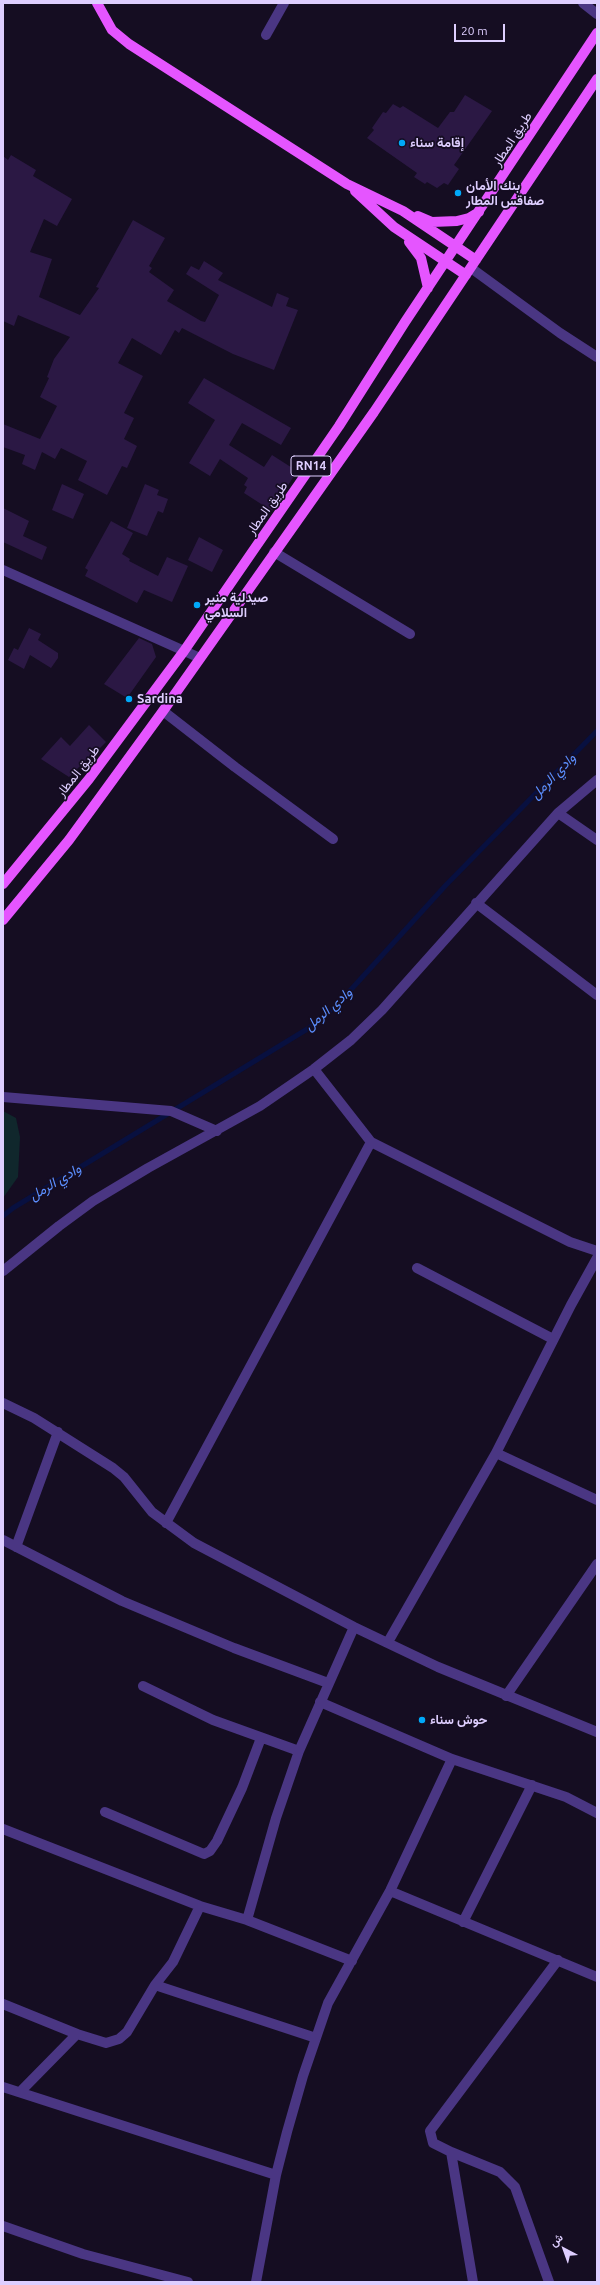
<!DOCTYPE html>
<meta charset="utf-8">
<style>
body{margin:0}
#map{position:relative;width:600px;height:2285px;overflow:hidden;background:#150d22;font-family:Ubuntu,Vazirmatn,sans-serif}
canvas{display:block}
.frame{position:absolute;inset:0;border:4px solid #deceff;pointer-events:none}
.north{position:absolute;left:544px;top:2229px;width:40px;height:40px;-webkit-text-stroke:3px #150d22;paint-order:stroke;rotate:319deg;font-size:11px;font-weight:700;line-height:16px;text-align:center;color:#deceff}
.north::after{content:'';display:block;margin:auto;width:14px;height:18px;background:#deceff;clip-path:polygon(50% 0,100% 100%,50% 72%,0 100%)}
.scale{position:absolute;left:454px;top:24px;width:51px;height:18px;box-sizing:border-box;border:2px solid #deceff;border-top:0;padding-left:5px;font-size:12px;line-height:14px;white-space:nowrap;color:#deceff;-webkit-text-stroke:3px #150d22;paint-order:stroke}
</style>
<div id="map">
<canvas width="600" height="2285"></canvas>
<div class="frame"></div>
<div class="north">ش</div>
<div class="scale">20 m</div>
</div>
<script>
const c = document.querySelector('canvas').getContext('2d');
c.lineJoin = 'round';
function fill(path, color) {
  c.fillStyle = color;
  c.fill(path, 'evenodd');
}
function shape(rows) {
  const path = new Path2D();
  for (const r of rows) {
    path.moveTo(r[0], r[1]);
    for (let i = 2; i < r.length; i += 2) path.lineTo(r[i], r[i + 1]);
  }
  return path;
}
function trace(path, color, width, dash) {
  c.strokeStyle = color;
  c.lineWidth = width;
  c.lineCap = dash ? 'butt' : 'round';
  c.setLineDash(dash || []);
  c.stroke(path);
}
function label(font, color, halo, rows, align = 'center') {
  c.font = font + ' Ubuntu,Vazirmatn,sans-serif';
  c.lineWidth = 3.5;
  c.setLineDash([]);
  c.textBaseline = 'middle';
  c.strokeStyle = halo;
  c.fillStyle = color;
  for (const [text, x, y, turn = 0] of rows) {
    c.save();
    c.translate(x, y);
    c.rotate((+turn || 0) * Math.PI / 180);
    c.textAlign = isNaN(turn) ? turn : align;
    if (halo) c.strokeText(text, 0, 0);
    c.fillText(text, 0, 0);
    c.restore();
  }
}
const green = shape([
 [3,1111,16,1118,20,1137,18,1177,3,1198]
]);
const stream = shape([
 [3,1216,13,1208,309,1028,337,1005,446,885,597,731]
]);
const building = shape([
 [465,95,492,111,454,165,459,169,448,185,444,183,437,188,427,182,425,184,414,177,417,173,367,138,374,130,372,128,383,112,386,113,393,104,400,108,403,106,438,128,450,112,454,112],
 [11,155,36,170,33,176,72,199,57,226,44,219,30,252,52,259,39,297,80,315,99,288,96,287,133,220,165,238,149,266,152,268,149,272,174,290,167,301,201,321,205,322,219,295,186,274,191,266,199,270,204,261,223,273,218,280,272,307,277,293,289,298,286,306,298,310,274,370,233,354,182,328,179,333,175,330,161,355,132,338,118,363,143,376,124,413,134,418,124,439,137,446,127,468,122,466,107,495,78,480,87,461,61,448,55,459,42,452,35,470,22,464,25,455,3,447,3,424,40,439,57,406,40,397,49,378,47,377,54,359,70,337,18,315,14,326,3,321,3,156,8,160],
 [204,378,291,428,281,445,242,423,229,445,264,467,272,455,297,471,272,511,244,493,247,487,244,485,248,478,220,459,210,476,189,463,215,420,188,403],
 [62,484,84,494,73,519,52,510],
 [145,484,159,490,157,495,168,499,163,513,158,511,147,536,127,528],
 [3,508,29,521,23,536,47,547,42,560,3,542],
 [111,521,133,533,122,554,130,559,129,561,158,576,167,557,188,566,172,602,144,590,137,603,85,576,88,570,85,568],
 [199,537,223,550,212,572,188,560],
 [29,628,41,634,38,640,58,653,58,658,51,668,30,655,24,669,8,660,14,648,18,650],
 [139,638,152,644,156,657,127,698,104,684],
 [89,725,106,742,93,755,92,754,69,777,41,759,61,737,70,746]
]);
const minor = shape([
 [583,3,597,14],
 [266,35,284,3],
 [471,268,560,333,597,357],
 [274,552,410,634],
 [3,570,200,658],
 [163,711,235,767,333,839],
 [558,813,597,840],
 [476,903,597,995],
 [314,1069,371,1142,570,1242,597,1251],
 [3,1097,171,1111,217,1131],
 [417,1268,553,1339],
 [3,1271,59,1226,93,1201,148,1168,260,1106,314,1069,351,1040,382,1010,558,813,597,780],
 [3,1403,34,1418,113,1468,124,1477,152,1512,194,1543,354,1627,438,1667,597,1732],
 [496,1453,571,1305,597,1258],
 [166,1523,371,1142],
 [3,1540,122,1601,234,1648,328,1683],
 [16,1547,58,1432],
 [388,1642,496,1453,597,1500],
 [143,1686,213,1720,299,1751],
 [506,1696,597,1564],
 [320,1702,452,1759,566,1797,597,1813],
 [105,1812,204,1854,210,1851,217,1841,242,1788,261,1738],
 [3,1829,200,1906,247,1920,352,1961],
 [390,1891,597,1977],
 [247,1920,276,1818,299,1751,354,1627],
 [463,1922,532,1785],
 [155,1985,173,1962,200,1906],
 [3,2004,77,2034,106,2043,119,2039,127,2032,155,1985,316,2038],
 [3,2087,276,2175],
 [20,2092,77,2034],
 [451,2152,500,2172,515,2187,549,2282],
 [3,2226,83,2254,188,2282],
 [256,2282,276,2175,287,2132,303,2076,328,2003,390,1891,452,1759],
 [473,2282,451,2152,433,2143,430,2131,558,1960]
]);
const major = shape([
 [97,3,112,30,129,44,347,184,403,211,476,260],
 [355,191,394,227,466,275],
 [418,216,432,222,457,221,469,218,479,212],
 [409,242,421,258,428,288],
 [3,884,89,779,184,651,339,426,405,322,597,33],
 [3,920,69,840,163,711,374,412,597,79]
]);
const markers = [
 [402,143,4,"#00a9f9"],
 [458,193,4,"#00a9f9"],
 [197,605,4,"#00a9f9"],
 [129,699,4,"#00a9f9"],
 [422,1720,4,"#00a9f9"]
];
const shields = [
 [311,466,40]
];
const shieldNames = [
 ["RN14",311,466]
];
const streetNames = [
 ["طريق المطار",512,139,-57],
 ["طريق المطار",267,508,-55],
 ["طريق المطار",78,771,-52]
];
const poiNames = [
 ["إقامة سناء",410,143],
 ["بنك الأمان",466,186],
 ["صفاقس المطار",466,201],
 ["صيدلية منير",205,598],
 ["السلامي",205,613],
 ["Sardina",137,699],
 ["حوش سناء",430,1720]
];
const waterNames = [
 ["وادي الرمل",553,776,-46],
 ["وادي الرمل",328,1009,-41],
 ["وادي الرمل",55,1182,-31]
];
fill(green, '#10272c');
trace(stream, '#081040', 5);
fill(building, '#2b1844');
trace(minor, '#4a3683', 10);
trace(major, '#e555ff', 10);
for (const [x, y, r, color] of markers) {
  const dot = new Path2D();
  dot.arc(x, y, r, 0, 2 * Math.PI);
  c.fillStyle = color;
  c.fill(dot);
  trace(dot, '#150d22', 1.5);
}
for (const [x, y, w] of shields) {
  const box = new Path2D();
  box.roundRect(x - w / 2, y - 10, w, 20, 3);
  c.fillStyle = '#150d22';
  c.fill(box);
  trace(box, '#deceff', 1);
}
label('bold 12px', '#deceff', null, shieldNames);
label('13px', '#deceff', '#150d22', streetNames);
label('bold 13px', '#deceff', '#150d22', poiNames, 'left');
label('italic 14px', '#5c8fff', '#150d22', waterNames);
</script>
